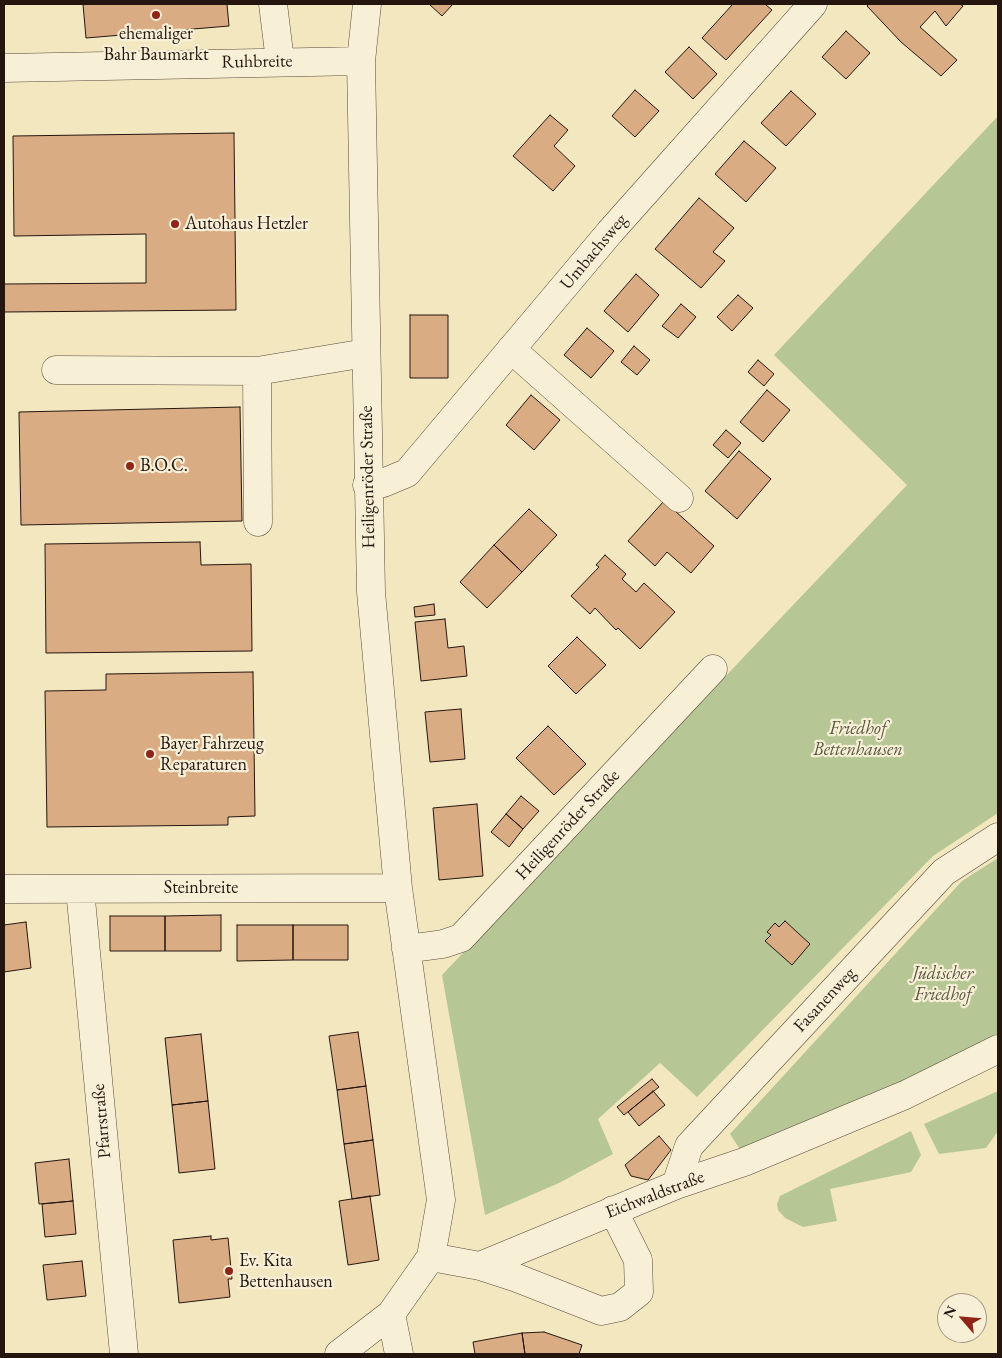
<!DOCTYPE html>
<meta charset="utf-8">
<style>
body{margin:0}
#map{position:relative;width:1002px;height:1358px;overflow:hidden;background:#f3e7c0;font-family:"EB Garamond",serif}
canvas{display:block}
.frame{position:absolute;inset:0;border:5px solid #24150f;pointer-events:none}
.north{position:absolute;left:937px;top:1293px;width:50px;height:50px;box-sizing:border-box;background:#f7efd6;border:1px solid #a39886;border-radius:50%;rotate:297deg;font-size:14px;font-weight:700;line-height:20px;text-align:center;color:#24150f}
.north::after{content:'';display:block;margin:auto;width:18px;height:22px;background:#8f2418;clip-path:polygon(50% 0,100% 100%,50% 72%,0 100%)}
</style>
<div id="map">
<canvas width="1002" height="1358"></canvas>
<div class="frame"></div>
<div class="north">N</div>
</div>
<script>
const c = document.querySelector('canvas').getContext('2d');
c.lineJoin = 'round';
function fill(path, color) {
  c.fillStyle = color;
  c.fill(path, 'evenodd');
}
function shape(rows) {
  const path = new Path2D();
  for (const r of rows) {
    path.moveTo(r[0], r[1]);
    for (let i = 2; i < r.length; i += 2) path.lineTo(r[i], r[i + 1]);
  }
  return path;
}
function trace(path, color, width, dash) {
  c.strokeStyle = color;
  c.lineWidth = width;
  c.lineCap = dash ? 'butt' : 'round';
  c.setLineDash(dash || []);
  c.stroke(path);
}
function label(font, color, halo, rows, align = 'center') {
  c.font = font + ' "EB Garamond",serif';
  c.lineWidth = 4.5;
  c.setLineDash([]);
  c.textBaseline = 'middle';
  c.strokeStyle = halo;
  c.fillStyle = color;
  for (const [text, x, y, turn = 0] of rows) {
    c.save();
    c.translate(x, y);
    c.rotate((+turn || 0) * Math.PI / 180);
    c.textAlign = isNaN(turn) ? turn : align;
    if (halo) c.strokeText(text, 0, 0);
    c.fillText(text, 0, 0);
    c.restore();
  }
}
const green = shape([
 [998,116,998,813,933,856,697,1097,660,1063,598,1119,613,1154,559,1183,485,1215,442,975,907,485,774,355],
 [998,858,998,1037,919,1076,741,1151,730,1134,962,881],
 [998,1091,998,1131,986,1148,939,1154,924,1124],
 [911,1131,921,1155,911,1172,830,1189,837,1221,803,1227,785,1218,778,1210,777,1204,780,1196]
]);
const building = shape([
 [83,4,227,4,229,26,86,38,83,4],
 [429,4,453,4,442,16,429,4],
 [733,4,765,4,772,10,726,60,702,38,733,4],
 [869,4,960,4,963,6,946,26,935,11,920,27,957,60,941,76,901,42,867,6,869,4],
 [846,31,870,53,846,79,822,57,846,31],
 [689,47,717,74,693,99,665,72,689,47],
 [635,90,659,111,635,137,612,116,635,90],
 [791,91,816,114,786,146,761,123,791,91],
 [550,115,568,130,554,146,575,166,553,191,513,156,550,115],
 [234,133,236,310,4,312,4,284,146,283,146,234,14,236,13,136,234,133],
 [744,141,776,168,746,202,715,174,744,141],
 [699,198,734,228,713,252,725,261,701,288,655,249,699,198],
 [636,274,659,295,628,332,604,311,636,274],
 [738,295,753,308,732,331,717,317,738,295],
 [681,304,696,317,678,338,662,326,681,304],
 [410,315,448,315,448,378,410,378,410,315],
 [587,328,614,351,591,378,564,355,587,328],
 [634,346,650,360,637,375,621,362,634,346],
 [758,360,774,374,764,386,748,372,758,360],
 [767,390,790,410,763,442,740,422,767,390],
 [531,395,560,420,534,450,506,425,531,395],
 [240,407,242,521,21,525,19,412,240,407],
 [726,430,741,443,728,458,713,445,726,430],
 [739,451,771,479,737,519,705,491,739,451],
 [664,501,714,546,691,573,667,552,655,566,628,541,664,501],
 [529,509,557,535,522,572,494,545,529,509],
 [200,542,201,565,251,564,252,651,46,653,45,544,200,542],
 [494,545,522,572,487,608,460,582,494,545],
 [605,555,626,574,622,579,636,592,644,583,675,612,640,649,618,628,616,630,595,608,590,614,571,596,599,567,596,565,605,555],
 [434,604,435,615,415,617,414,607,434,604],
 [445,619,448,648,464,646,467,676,421,681,415,622,445,619],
 [577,637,606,665,576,694,548,666,577,637],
 [253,672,255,816,228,817,228,825,47,827,45,691,106,690,106,674,253,672],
 [461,709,465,759,430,762,425,712,461,709],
 [548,726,586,764,554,795,516,758,548,726],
 [521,796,539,811,523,829,506,814,521,796],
 [477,804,483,876,439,880,433,808,477,804],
 [506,814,523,829,509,847,491,832,506,814],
 [221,915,221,951,165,951,165,916,221,915],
 [110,916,165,916,165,951,110,951,110,916],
 [785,921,810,944,792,965,765,941,771,935,767,932,775,923,779,927,785,921],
 [26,922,31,968,4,972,4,925,26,922],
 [237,925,293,925,293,960,237,961,237,925],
 [293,925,348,925,348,960,293,960,293,925],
 [358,1032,366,1086,337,1090,329,1036,358,1032],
 [201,1034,208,1101,172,1105,165,1038,201,1034],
 [652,1079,659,1087,624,1115,617,1107,652,1079],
 [366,1086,373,1140,344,1144,337,1090,366,1086],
 [653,1091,665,1105,639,1126,628,1112,653,1091],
 [208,1101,215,1169,179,1173,172,1105,208,1101],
 [659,1136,671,1150,648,1180,631,1176,625,1165,659,1136],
 [373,1140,380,1195,352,1199,344,1144,373,1140],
 [69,1159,73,1201,39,1204,35,1163,69,1159],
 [370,1196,379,1260,348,1265,339,1201,370,1196],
 [73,1201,76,1234,45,1237,42,1204,73,1201],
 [211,1236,211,1240,228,1238,232,1279,228,1279,230,1297,179,1303,173,1240,211,1236],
 [82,1261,86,1296,47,1300,43,1265,82,1261],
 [544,1332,582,1345,579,1354,525,1354,522,1333,544,1332],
 [522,1333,525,1354,475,1354,473,1342,522,1333]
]);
const minor = shape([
 [273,4,280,61],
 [4,68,361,61],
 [511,349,679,498],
 [56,370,257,371,366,353],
 [257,371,258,522],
 [367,485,383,483,407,473,610,232,813,4],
 [4,889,398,888],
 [80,889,124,1354],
 [406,949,443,944,461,938,713,669],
 [676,1185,689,1146,944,872,998,837],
 [431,1257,480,1266,517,1278,601,1311,620,1307,639,1292,638,1260,613,1210],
 [480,1266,676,1185,744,1162,905,1095,998,1049],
 [391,1314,399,1354],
 [339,1354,391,1314,431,1257,441,1200,398,888,371,592,361,61,367,4]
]);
const markers = [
 [156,15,5,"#8f2418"],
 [175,224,5,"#8f2418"],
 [130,466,5,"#8f2418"],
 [150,754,5,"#8f2418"],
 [229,1271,5,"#8f2418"]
];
const poiNames = [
 ["ehemaliger",156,34,"center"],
 ["Bahr Baumarkt",156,55,"center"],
 ["Autohaus Hetzler",185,224],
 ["B.O.C.",140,466],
 ["Bayer Fahrzeug",160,744],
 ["Reparaturen",160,765],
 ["Ev. Kita",239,1261],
 ["Bettenhausen",239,1282]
];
const streetNames = [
 ["Ruhbreite",257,62,-1],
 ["Umbachsweg",594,252,-50],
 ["Heiligenröder Straße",368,477,-91],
 ["Heiligenröder Straße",568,825,-47],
 ["Steinbreite",201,888],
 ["Fasanenweg",825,1000,-47],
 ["Pfarrstraße",102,1121,-95],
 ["Eichwaldstraße",655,1195,-21]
];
const parkNames = [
 ["Friedhof",858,729],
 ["Bettenhausen",858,750],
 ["Jüdischer",943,974],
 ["Friedhof",943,995]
];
fill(green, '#b7c695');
fill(building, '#daac84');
trace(building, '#24150f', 1);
trace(minor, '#584a3b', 29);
trace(minor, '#f7efd6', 28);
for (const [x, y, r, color] of markers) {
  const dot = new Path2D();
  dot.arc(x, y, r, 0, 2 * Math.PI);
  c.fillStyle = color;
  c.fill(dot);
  trace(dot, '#f7efd6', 2);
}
label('18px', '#24150f', '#f7efd6', poiNames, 'left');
label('18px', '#24150f', '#f7efd6', streetNames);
label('italic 18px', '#57533e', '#f7efd6', parkNames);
</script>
